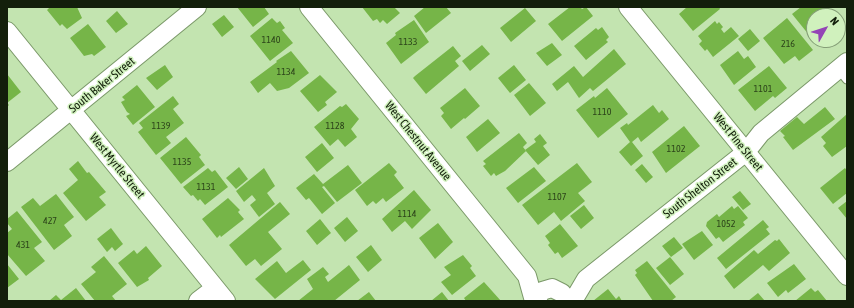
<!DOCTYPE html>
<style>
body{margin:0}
#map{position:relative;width:854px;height:308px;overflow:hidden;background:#c3e4b0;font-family:"Asap Condensed",sans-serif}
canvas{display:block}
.frame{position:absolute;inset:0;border:8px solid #131f0b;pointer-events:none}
.north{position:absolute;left:806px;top:8px;width:40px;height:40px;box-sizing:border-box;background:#d0f1bd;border:1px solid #849d76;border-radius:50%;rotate:51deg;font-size:11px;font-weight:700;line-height:16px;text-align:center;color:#131f0b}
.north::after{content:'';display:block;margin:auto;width:14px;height:18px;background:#9445b6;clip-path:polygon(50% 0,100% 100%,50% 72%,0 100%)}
</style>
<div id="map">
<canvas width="854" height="308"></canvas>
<div class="frame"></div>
<div class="north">N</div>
</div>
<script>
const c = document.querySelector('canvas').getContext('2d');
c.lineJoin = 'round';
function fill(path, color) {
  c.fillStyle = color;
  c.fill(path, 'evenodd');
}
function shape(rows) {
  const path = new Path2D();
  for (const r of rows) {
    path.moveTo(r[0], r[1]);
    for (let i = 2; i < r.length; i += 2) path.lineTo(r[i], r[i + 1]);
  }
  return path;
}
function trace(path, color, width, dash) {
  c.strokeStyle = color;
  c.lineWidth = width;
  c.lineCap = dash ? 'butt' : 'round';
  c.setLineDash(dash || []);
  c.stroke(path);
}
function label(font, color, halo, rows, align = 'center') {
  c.font = font + ' "Asap Condensed",sans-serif';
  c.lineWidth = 3;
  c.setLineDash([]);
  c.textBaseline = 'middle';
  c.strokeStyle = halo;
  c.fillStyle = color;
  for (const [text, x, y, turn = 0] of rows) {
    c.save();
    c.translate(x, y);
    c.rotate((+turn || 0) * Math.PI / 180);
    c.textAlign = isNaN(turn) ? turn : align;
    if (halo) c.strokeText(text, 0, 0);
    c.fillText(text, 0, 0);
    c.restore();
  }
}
const building = shape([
 [50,7,77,7,82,18,67,29,62,24,60,26,47,10],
 [237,7,264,7,269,14,253,27],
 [362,7,394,7,400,13,387,24,383,20,380,23,377,19,373,21],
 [425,7,446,7,451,13,426,33,414,16],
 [570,7,580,7,582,9,586,7,593,16,562,41,548,24],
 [687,7,719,7,720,9,693,31,679,14],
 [801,7,828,7,835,16,814,16,814,40,826,40,818,46,792,14],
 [525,8,536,21,511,42,500,28],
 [117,11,128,24,116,33,106,21],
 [224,15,234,27,222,37,212,24],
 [272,18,277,23,280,21,285,28,282,30,293,43,270,61,250,36],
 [787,18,813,50,799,61,795,56,784,64,763,38],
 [414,20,429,42,401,64,386,43,396,35,395,33],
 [715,21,717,24,719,22,723,27,721,29,724,33,731,27,739,36,713,57,707,49,705,51,699,44,702,41,698,36],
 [88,24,106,47,94,56,92,54,84,56,70,38],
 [602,27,609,37,606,40,608,42,586,60,574,46,596,28,598,30],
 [750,29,760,41,748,51,738,39],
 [552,43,562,55,547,66,536,53],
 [482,45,490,54,470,71,462,61],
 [453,46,461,56,455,61,459,66,426,94,413,78,415,76],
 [614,49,626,64,593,91,590,88,579,98,568,82,557,91,552,84,574,66,583,77],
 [291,51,309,73,289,88,277,91,270,83,258,93,250,82,277,62,276,61],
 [738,51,744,59,748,56,756,67,734,85,720,65],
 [165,65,173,77,157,90,146,78],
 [514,65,526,80,510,93,498,78],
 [769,66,787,88,775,98,773,96,755,111,738,90],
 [7,74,21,92,7,103,9,105,7,107],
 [320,75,337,92,325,102,327,105,318,112,300,91],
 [529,83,546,103,530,116,514,95],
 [137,85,155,107,133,125,126,116,130,114,127,112,121,102,125,100,122,97],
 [465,88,480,106,465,119,464,118,451,129,441,116,444,113,440,108],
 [607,88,628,114,598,138,576,110,594,96,595,98],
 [173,96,179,104,173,109,184,123,166,137,171,143,156,155,138,132,143,128,139,123],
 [346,104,359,119,351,129,357,137,345,147,338,139,330,146,314,127,340,106,342,107],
 [653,105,659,113,662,110,669,119,641,142,638,137,632,142,643,156,631,166,619,152,630,142,620,128,627,123,628,125],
 [825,107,835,119,793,150,783,137,785,136,780,131,797,117,804,124],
 [847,114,847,146,832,157,823,146,826,143,821,137],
 [488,119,500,133,477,152,466,137],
 [684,126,700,146,666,173,652,152],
 [519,133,527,143,523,147,526,151,505,171,496,176,494,173,491,176,483,166,486,164,483,161],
 [540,134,547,143,543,146,550,155,538,165,525,150,536,142,534,139],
 [186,137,201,155,199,157,205,165,181,184,160,158],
 [322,143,334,158,317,172,305,157],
 [78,161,87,173,89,172,106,192,99,197,106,205,86,221,63,193,78,180,69,169],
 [389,163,397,172,394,175,404,188,386,202,383,198,376,204,373,201,367,206,355,190],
 [577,163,592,182,578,193,585,201,561,221,554,212,538,225,522,205],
 [642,164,653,177,646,183,635,170],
 [348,165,362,183,337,202,324,186,322,187,335,203,322,214,309,198,306,200,296,188,314,174,323,184],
 [239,167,248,179,236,189,226,178],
 [534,167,546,181,518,203,506,188],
 [208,168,212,172,215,170,228,187,205,205,200,199,198,201,193,195,191,196,183,187],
 [264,168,275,186,267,193,275,204,259,217,250,205,256,200,252,195,244,202,236,191],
 [845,168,847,171,847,193,833,204,820,188],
 [414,190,431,210,412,229,405,221,392,232,382,219],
 [740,191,751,204,743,210,732,197],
 [56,194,74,217,64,225,72,236,54,250,21,207,33,198,40,206],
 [228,198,240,210,238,212,244,219,221,237,220,235,217,238,202,219],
 [847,201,847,219,838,208],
 [280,202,290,214,268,232,282,249,261,266,255,259,246,266,229,245],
 [584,205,594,218,581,229,570,216],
 [732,206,734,209,738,206,748,218,743,222,745,225,723,242,719,237,716,239,706,226,707,222,717,214,719,217],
 [17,211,42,242,34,248,45,261,26,276,7,254,7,233,12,229,7,223,7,219],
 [347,217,358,231,345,242,334,228],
 [320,219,331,233,317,245,306,231],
 [763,220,769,227,766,229,770,234,726,269,717,258],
 [438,223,453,242,435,259,419,238],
 [560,224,578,246,562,258,558,252,555,254,548,245,550,243,545,236],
 [111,228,123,244,115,251,112,247,107,252,97,239],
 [702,231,713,245,694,260,682,244],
 [674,237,683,248,671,257,662,246],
 [779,239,790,253,769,271,763,265,734,289,724,276,754,250,758,254,775,240,777,241],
 [371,245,382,260,368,272,356,257],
 [146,246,162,266,148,278,149,280,137,287,118,263,134,250,137,254],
 [463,255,472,266,470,268,476,276,452,295,441,282,451,275,444,267],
 [104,256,127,284,112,296,116,301,95,301,81,284,96,272,91,267],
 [670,257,684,274,670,285,656,268],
 [303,260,311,270,275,299,255,279,277,261,286,273],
 [647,261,676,297,671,301,653,301,635,275,637,273,635,270],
 [7,264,19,279,7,288],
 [794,264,806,279,788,293,786,290,778,297,767,283],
 [349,265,360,280,334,301,298,301,313,289,307,279,323,267,329,274,325,277,328,282],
 [484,282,501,301,466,301,464,298],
 [76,288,86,301,49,301,56,295,61,300],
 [811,288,815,292,818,290,827,301,795,301],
 [608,289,616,299,619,296,622,301,593,301],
 [369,292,376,301,357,301],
 [442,292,449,301,431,301],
 [758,293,765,301,748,301]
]);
const service = shape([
 [839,69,847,79]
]);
const minor = shape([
 [309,7,527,276,534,301],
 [628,7,847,276],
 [7,31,226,301],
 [7,162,197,7],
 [198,301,215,288],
 [535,301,542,291,552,288,562,293,567,301],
 [573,301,586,279,746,152,761,133,847,62]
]);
const numberNames = [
 ["1140",271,40],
 ["1133",408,42],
 ["216",788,44],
 ["1134",286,72],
 ["1101",763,89],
 ["1110",602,112],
 ["1139",161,126],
 ["1128",335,126],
 ["1102",676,149],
 ["1135",182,162],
 ["1131",206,187],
 ["1107",557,197],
 ["1114",407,214],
 ["427",50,221],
 ["1052",726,224],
 ["431",23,245]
];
const streetNames = [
 ["South Baker Street",102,85,-39],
 ["West Chestnut Avenue",418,141,51],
 ["West Pine Street",738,142,51],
 ["West Myrtle Street",117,166,51],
 ["South Shelton Street",700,188,-38]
];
fill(building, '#76b548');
trace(service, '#7a9868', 11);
trace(minor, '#7a9868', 20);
trace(service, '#fff', 9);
trace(minor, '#fff', 18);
label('10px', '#2c441a', null, numberNames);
label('12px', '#131f0b', '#d0f1bd', streetNames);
</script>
